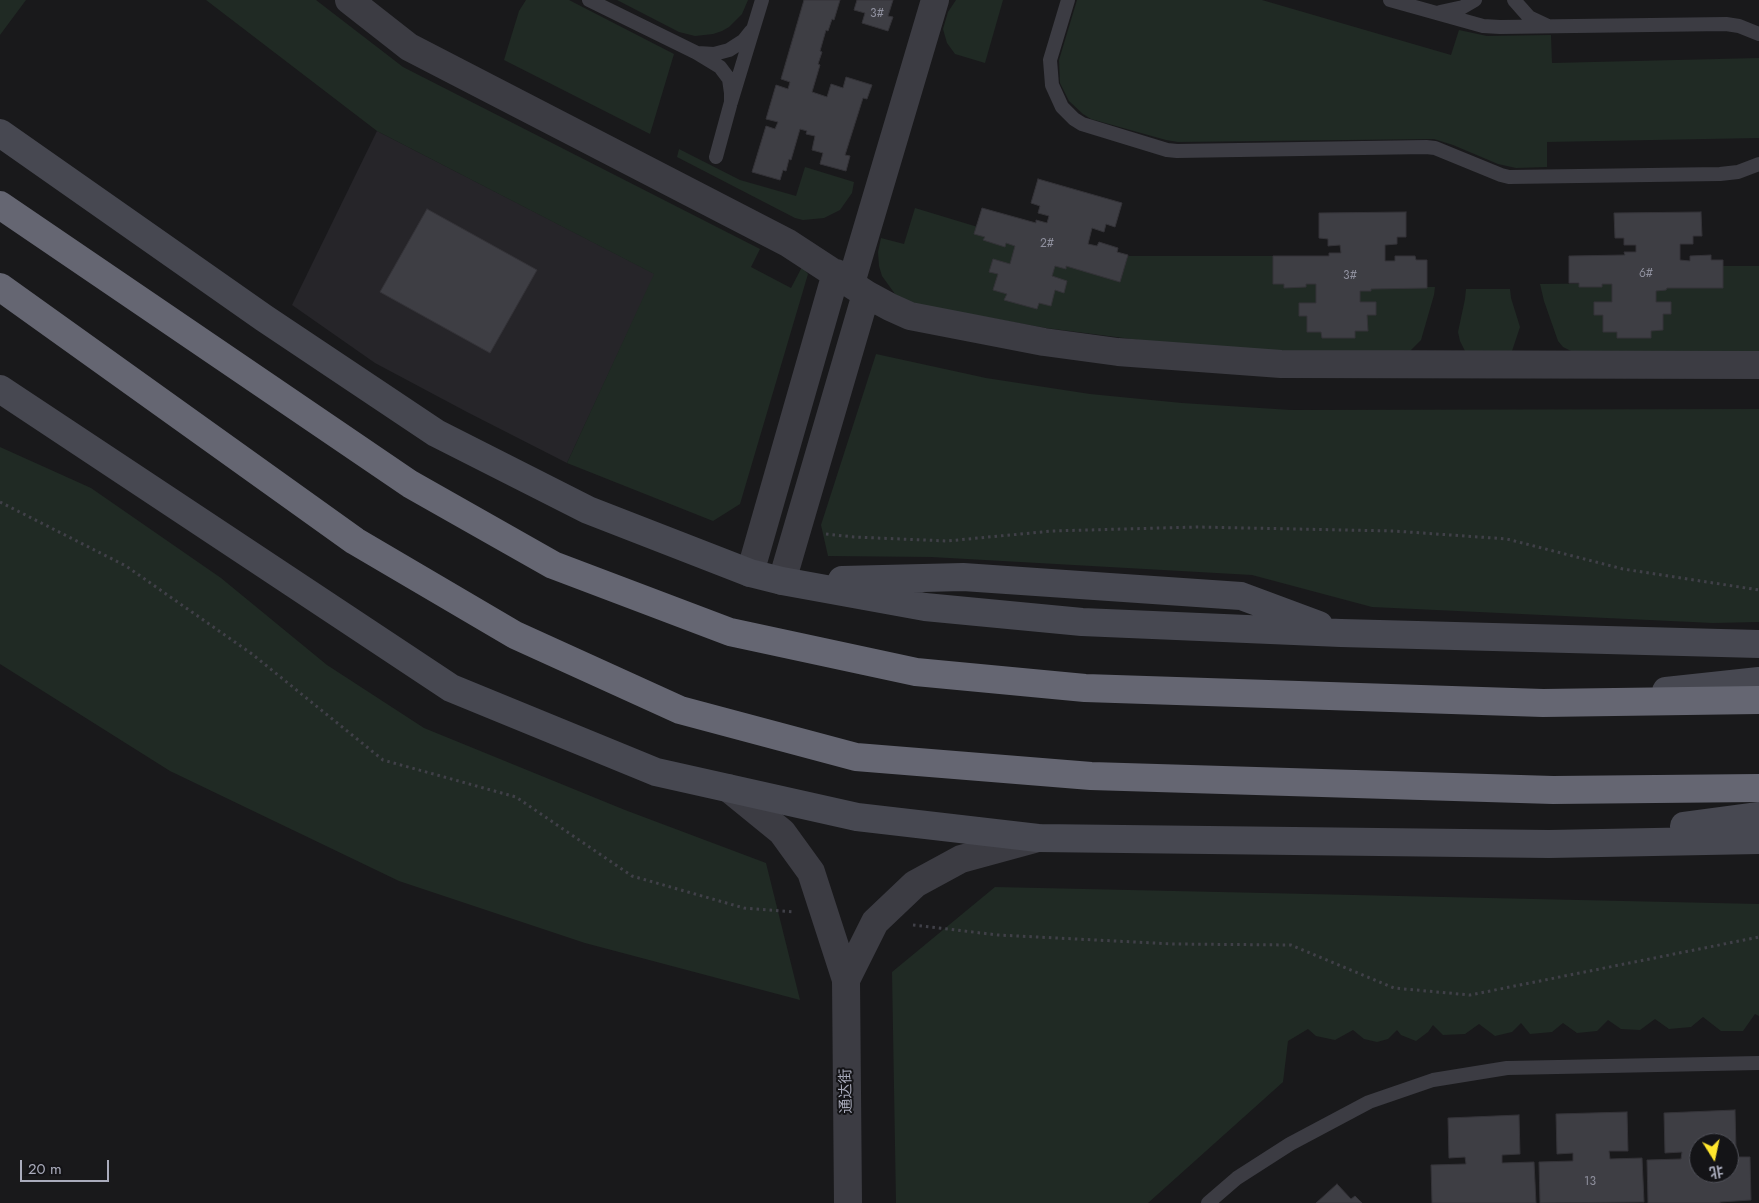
<!DOCTYPE html>
<meta charset="utf-8">
<style>
body{margin:0}
#map{position:relative;width:1759px;height:1203px;overflow:hidden;background:#19191b;font-family:Jost,"Noto Sans SC",sans-serif}
canvas{display:block}
.north{position:absolute;left:1689px;top:1133px;width:50px;height:50px;box-sizing:border-box;background:#141417;border:1px solid #505159;border-radius:50%;rotate:170deg;font-size:14px;font-weight:700;line-height:20px;text-align:center;color:#aaacbc}
.north::after{content:'';display:block;margin:auto;width:18px;height:22px;background:#ffe62d;clip-path:polygon(50% 0,100% 100%,50% 72%,0 100%)}
.scale{position:absolute;left:20px;top:1160px;width:89px;height:22px;box-sizing:border-box;border:2px solid #aaacbc;border-top:0;padding-left:6px;font-size:15px;line-height:18px;white-space:nowrap;color:#aaacbc;-webkit-text-stroke:4px #141417;paint-order:stroke}
</style>
<div id="map">
<canvas width="1759" height="1203"></canvas>
<div class="north">北</div>
<div class="scale">20 m</div>
</div>
<script>
const c = document.querySelector('canvas').getContext('2d');
c.lineJoin = 'round';
function fill(path, color) {
  c.fillStyle = color;
  c.fill(path, 'evenodd');
}
function shape(rows) {
  const path = new Path2D();
  for (const r of rows) {
    path.moveTo(r[0], r[1]);
    for (let i = 2; i < r.length; i += 2) path.lineTo(r[i], r[i + 1]);
  }
  return path;
}
function trace(path, color, width, dash) {
  c.strokeStyle = color;
  c.lineWidth = width;
  c.lineCap = dash ? 'butt' : 'round';
  c.setLineDash(dash || []);
  c.stroke(path);
}
function label(font, color, halo, rows, align = 'center') {
  c.font = font + ' Jost,"Noto Sans SC",sans-serif';
  c.lineWidth = 4;
  c.setLineDash([]);
  c.textBaseline = 'middle';
  c.strokeStyle = halo;
  c.fillStyle = color;
  for (const [text, x, y, turn = 0] of rows) {
    c.save();
    c.translate(x, y);
    c.rotate((+turn || 0) * Math.PI / 180);
    c.textAlign = isNaN(turn) ? turn : align;
    if (halo) c.strokeText(text, 0, 0);
    c.fillText(text, 0, 0);
    c.restore();
  }
}
const built = shape([
 [377,131,655,274,567,463,467,412,375,363,292,305]
]);
const green = shape([
 [0,0,26,0,0,35],
 [206,0,316,0,403,67,760,249,751,267,791,288,802,267,808,274,740,504,713,521,567,463,654,274,377,131],
 [526,0,569,0,674,54,650,134,504,60,519,11],
 [617,0,748,0,742,14,729,27,722,31,713,34,695,36,679,32],
 [956,0,1003,0,985,63,955,54,947,43,943,29,948,12],
 [1077,0,1262,0,1451,55,1459,30,1487,36,1551,35,1552,63,1759,58,1759,138,1547,142,1547,167,1516,168,1498,164,1453,145,1434,139,1178,142,1166,140,1091,119,1083,114,1069,101,1060,83,1059,60],
 [679,149,740,180,796,196,805,167,854,182,852,193,840,210,824,218,803,220,795,218,677,157],
 [915,208,1123,271,1128,256,1273,256,1274,263,1427,260,1427,287,1435,287,1434,295,1421,340,1410,351,1286,352,1186,346,1046,328,918,305,904,300,895,294,882,276,879,266,878,252,881,238,904,244],
 [1722,266,1759,266,1759,351,1571,351,1563,347,1558,341,1544,301,1540,284,1722,282],
 [1466,289,1510,289,1511,298,1520,327,1512,351,1465,351,1460,341,1458,332,1465,299],
 [876,354,986,378,1090,394,1182,403,1291,410,1759,409,1759,622,1713,623,1372,607,1252,575,931,557,828,556,821,525],
 [0,447,91,488,221,578,327,665,424,728,625,810,766,863,800,1000,585,943,399,881,170,771,0,664],
 [995,887,1759,904,1759,1016,1755,1014,1743,1031,1721,1031,1703,1017,1691,1027,1669,1029,1655,1019,1640,1030,1621,1029,1608,1020,1597,1031,1577,1033,1563,1023,1552,1032,1530,1034,1521,1023,1512,1032,1495,1036,1479,1024,1465,1034,1443,1035,1433,1025,1428,1032,1416,1041,1401,1035,1397,1030,1388,1039,1377,1042,1364,1039,1353,1030,1335,1040,1316,1036,1308,1029,1288,1041,1283,1082,1148,1203,896,1203,892,972]
]);
const building = shape([
 [804,0,840,0,834,20,832,19,828,31,826,30,820,51,822,52,818,64,820,65,812,92,827,97,831,84,843,88,846,77,872,85,867,99,863,98,845,155,850,156,846,171,820,164,823,153,812,150,815,136,806,134,807,131,800,129,791,160,789,159,786,171,783,170,780,180,752,172,766,126,775,129,778,122,766,119,776,85,788,89,790,82,781,79,804,0],
 [857,0,893,0,888,16,893,17,888,31,862,23,865,13,854,10,857,0],
 [1038,179,1122,203,1115,227,1106,224,1104,232,1092,228,1088,244,1097,246,1099,242,1118,248,1117,252,1128,255,1120,282,1066,266,1066,269,1055,266,1052,276,1067,281,1064,293,1055,290,1051,306,1039,303,1037,309,1004,300,1007,294,993,290,998,274,989,272,993,259,1010,264,1015,246,1006,243,1005,247,983,240,985,237,974,234,982,208,1036,223,1036,220,1047,223,1049,216,1038,213,1040,206,1031,203,1038,179],
 [427,209,537,270,490,353,380,292,427,209],
 [1406,212,1406,237,1397,237,1397,244,1385,245,1385,261,1395,261,1395,256,1415,256,1416,260,1427,260,1427,288,1371,289,1371,291,1360,291,1360,302,1376,302,1376,315,1367,315,1368,331,1355,331,1355,338,1322,338,1321,332,1307,332,1307,316,1299,316,1299,303,1316,303,1316,284,1306,284,1306,287,1284,288,1284,284,1273,284,1273,256,1329,256,1329,253,1341,253,1340,245,1328,246,1328,239,1319,238,1319,213,1406,212],
 [1701,212,1702,236,1693,236,1693,244,1680,244,1680,260,1690,261,1690,256,1711,255,1711,260,1723,260,1723,288,1667,288,1666,290,1656,291,1656,302,1671,302,1671,314,1663,314,1663,330,1651,331,1651,338,1617,338,1617,332,1603,332,1603,315,1594,315,1594,302,1612,302,1612,284,1602,284,1602,287,1579,287,1579,283,1569,283,1569,256,1625,255,1624,252,1636,252,1636,245,1624,245,1624,238,1615,238,1614,213,1701,212],
 [1735,1110,1736,1149,1729,1149,1729,1143,1699,1143,1699,1173,1729,1173,1729,1157,1750,1157,1751,1200,1720,1202,1720,1203,1648,1203,1647,1160,1681,1159,1682,1152,1665,1153,1664,1113,1735,1110],
 [1627,1112,1628,1151,1609,1151,1610,1159,1642,1158,1644,1202,1540,1203,1539,1162,1573,1161,1573,1153,1557,1154,1556,1114,1627,1112],
 [1519,1115,1520,1154,1502,1155,1502,1163,1534,1162,1536,1203,1432,1203,1431,1165,1466,1164,1465,1157,1449,1158,1448,1118,1519,1115],
 [1337,1184,1351,1199,1355,1196,1362,1203,1316,1203,1337,1184]
]);
const path = shape([
 [0,502,126,566,252,654,383,760,516,797,632,876,744,908,795,912],
 [826,534,854,537,947,541,1052,531,1197,527,1394,531,1507,539,1623,569,1759,590],
 [913,925,998,935,1173,944,1291,945,1394,988,1470,995,1759,937]
]);
const lane = shape([
 [589,0,697,53,720,67,729,79,731,93,731,102],
 [1068,0,1050,60,1052,85,1062,107,1074,119,1082,124,1167,150,1177,151,1426,147,1435,148,1501,175,1509,177,1720,174,1738,172,1759,164],
 [1390,0,1483,26,1500,27,1726,24,1739,26,1759,34],
 [1514,0,1529,17,1546,25],
 [1440,12,1463,7,1475,0],
 [698,53,714,54,729,50,743,41,751,31],
 [716,157,731,102,762,0],
 [1208,1203,1237,1178,1290,1144,1369,1102,1433,1080,1507,1068,1759,1063]
]);
const street = shape([
 [349,0,409,47,788,243,866,294,890,307,910,316,1044,342,1118,352,1281,364,1759,365],
 [851,283,935,0],
 [750,573,836,273],
 [782,581,866,294],
 [728,788,782,832,811,872,846,980,875,922,915,884,961,859,1038,838],
 [846,980,848,1203]
]);
const secondary = shape([
 [0,133,264,318,436,433,588,510,750,573,782,581,925,607,1082,622,1341,633,1759,644],
 [0,389,451,688,656,772,857,817,1038,838,1549,844,1759,840],
 [842,580,963,577,1241,596,1319,625],
 [1666,691,1759,681],
 [1684,826,1759,816]
]);
const highway = shape([
 [0,205,410,484,553,565,730,632,916,672,1085,688,1543,703,1759,700],
 [0,287,355,541,515,635,680,710,856,757,1091,776,1553,790,1759,788]
]);
const numberNames = [
 ["3#",877,14],
 ["2#",1047,244],
 ["6#",1646,274],
 ["3#",1350,276],
 ["13",1590,1182]
];
const streetNames = [
 ["通达街",847,1091,-91]
];
fill(built, '#262529');
fill(green, '#202a24');
fill(building, '#3e3e44');
trace(building, '#343338', 1);
trace(path, '#404048', 3, [2.5, 4]);
trace(lane, '#3c3c43', 14);
trace(street, '#3c3c43', 28);
trace(secondary, '#474851', 28);
trace(highway, '#656672', 28);
label('12px', '#8f909e', null, numberNames);
label('15px', '#aaacbc', '#141417', streetNames);
</script>
